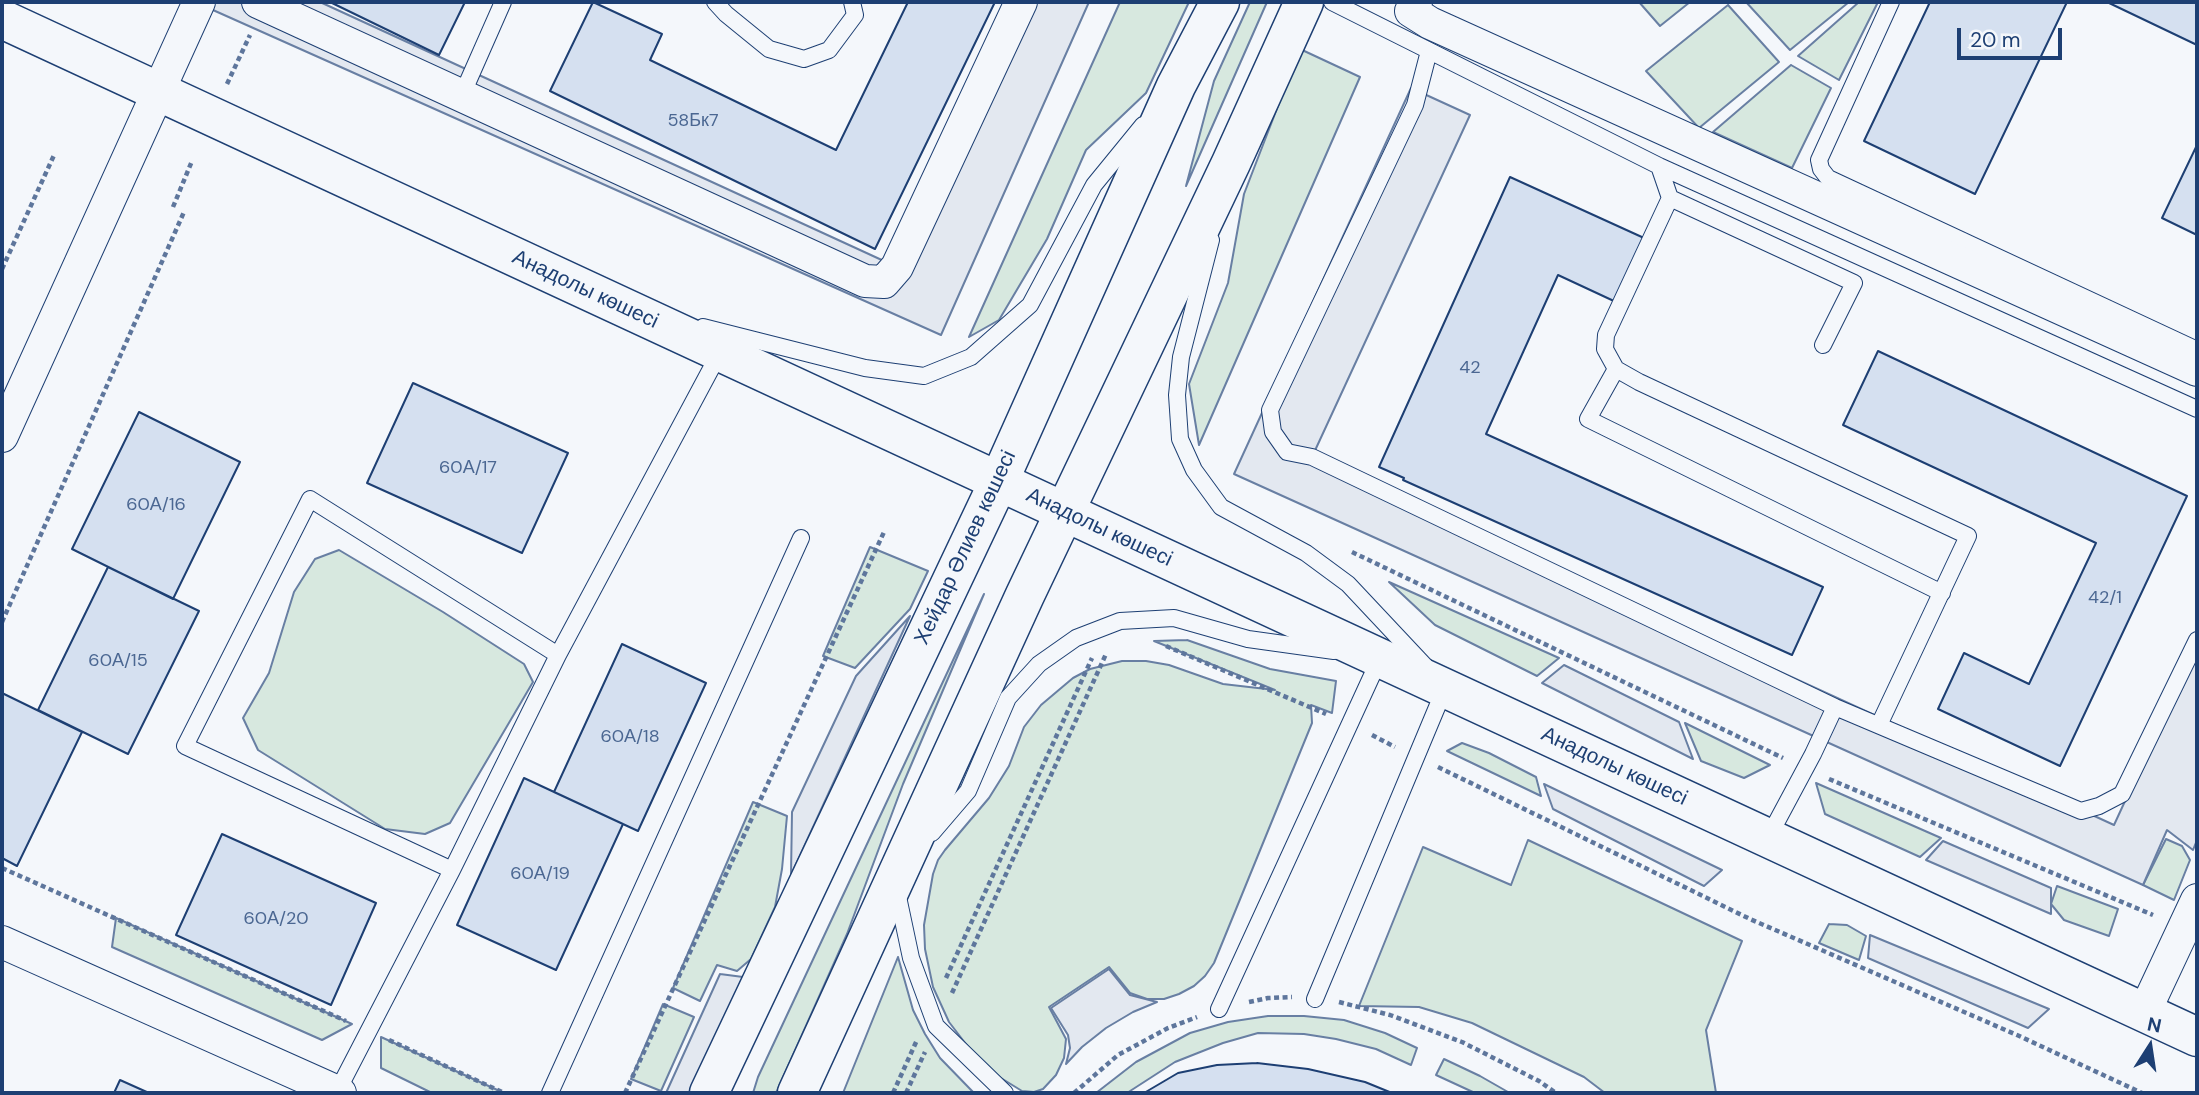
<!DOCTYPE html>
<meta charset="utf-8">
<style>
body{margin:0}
#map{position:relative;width:2199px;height:1095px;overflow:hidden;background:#f4f7fb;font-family:"DM Sans",sans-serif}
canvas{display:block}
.frame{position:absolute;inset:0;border:4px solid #1d3f73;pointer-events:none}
.north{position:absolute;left:2115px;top:1011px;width:70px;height:70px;-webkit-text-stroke:5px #f4f7fb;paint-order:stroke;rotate:12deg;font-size:19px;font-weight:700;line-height:28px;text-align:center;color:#1d3f73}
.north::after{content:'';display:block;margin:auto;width:24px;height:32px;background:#1d3f73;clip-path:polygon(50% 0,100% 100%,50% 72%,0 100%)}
.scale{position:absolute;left:1957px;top:28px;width:105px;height:32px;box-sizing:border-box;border:4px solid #1d3f73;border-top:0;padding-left:9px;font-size:21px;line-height:24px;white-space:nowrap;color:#1d3f73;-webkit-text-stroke:5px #f4f7fb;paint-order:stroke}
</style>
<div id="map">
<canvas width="2199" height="1095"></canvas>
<div class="frame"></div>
<div class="north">N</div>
<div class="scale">20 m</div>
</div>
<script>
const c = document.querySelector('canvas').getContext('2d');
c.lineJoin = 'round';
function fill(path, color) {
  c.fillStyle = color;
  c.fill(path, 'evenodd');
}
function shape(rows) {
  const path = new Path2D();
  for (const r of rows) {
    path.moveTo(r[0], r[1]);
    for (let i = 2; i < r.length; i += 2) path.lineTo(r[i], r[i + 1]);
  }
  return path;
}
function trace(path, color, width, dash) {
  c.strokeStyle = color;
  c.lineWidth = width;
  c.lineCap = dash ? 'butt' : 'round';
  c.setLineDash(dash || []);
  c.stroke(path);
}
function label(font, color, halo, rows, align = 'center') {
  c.font = font + ' "DM Sans",sans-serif';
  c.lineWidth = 5;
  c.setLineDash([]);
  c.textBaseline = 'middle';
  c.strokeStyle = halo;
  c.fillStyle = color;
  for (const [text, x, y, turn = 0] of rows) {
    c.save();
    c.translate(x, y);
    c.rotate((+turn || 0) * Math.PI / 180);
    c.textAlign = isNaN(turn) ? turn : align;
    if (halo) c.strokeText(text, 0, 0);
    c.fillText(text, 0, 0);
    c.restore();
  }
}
const green = shape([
 [1120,2,1189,2,1146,93,1086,150,1047,239,999,320,969,337,1120,2],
 [1250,2,1267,2,1186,186,1214,81,1250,2],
 [1639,2,1690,2,1660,26,1639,2],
 [1746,2,1849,2,1790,50,1746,2],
 [1859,2,1878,2,1839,80,1798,56,1859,2],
 [1728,5,1779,62,1699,128,1646,71,1728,5],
 [1300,49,1360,77,1199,445,1189,384,1228,283,1244,194,1300,49],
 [1791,65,1831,88,1792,168,1713,132,1791,65],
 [870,547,928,571,910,609,855,668,823,656,870,547],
 [339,550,443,612,524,664,533,682,450,823,425,834,385,829,258,750,243,718,269,673,294,592,315,559,339,550],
 [1389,582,1559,658,1537,676,1435,625,1389,582],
 [984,594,903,784,847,934,776,1093,753,1093,758,1077,984,594],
 [1187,640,1270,669,1336,681,1332,713,1311,705,1312,723,1214,963,1205,976,1194,986,1179,994,1164,999,1147,999,1130,993,1109,967,1049,1007,1066,1039,1064,1058,1056,1075,1043,1089,1034,1092,1022,1091,996,1075,972,1052,949,1022,933,987,925,949,924,925,933,874,938,860,945,850,989,798,1009,766,1024,727,1041,705,1073,678,1090,669,1122,661,1146,661,1169,665,1223,684,1275,690,1154,641,1187,640],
 [1685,723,1770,765,1744,778,1701,761,1685,723],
 [1462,743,1489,753,1536,777,1541,796,1447,751,1462,743],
 [1816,783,1941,838,1920,857,1825,814,1816,783],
 [753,802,787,816,782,869,775,907,751,959,737,971,717,965,700,1001,673,988,753,802],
 [2166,839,2182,846,2190,860,2174,900,2143,885,2166,839],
 [1528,840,1742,941,1706,1030,1716,1093,1605,1093,1584,1077,1472,1023,1419,1007,1359,1006,1423,847,1511,885,1528,840],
 [2057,886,2118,909,2109,936,2064,920,2051,904,2057,886],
 [116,918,352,1024,322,1040,112,947,116,918],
 [1829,924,1847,925,1866,936,1859,960,1819,943,1829,924],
 [898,957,913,1010,925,1034,940,1058,974,1093,843,1093,898,957],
 [663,1004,694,1017,661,1091,631,1079,663,1004],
 [1268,1016,1304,1016,1344,1020,1385,1033,1417,1048,1411,1065,1376,1049,1336,1039,1304,1034,1258,1033,1223,1043,1175,1062,1127,1093,1096,1093,1136,1062,1190,1033,1228,1022,1268,1016],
 [381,1037,504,1093,432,1093,381,1068,381,1037],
 [1444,1059,1480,1076,1508,1092,1475,1093,1436,1075,1444,1059]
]);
const parking = shape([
 [195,2,320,2,897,267,1021,2,1089,2,941,335,195,2],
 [1411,88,1470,115,1312,457,2114,825,2197,645,2197,840,2193,850,2167,830,2143,885,1234,474,1411,88],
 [910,616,791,875,792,812,856,676,910,616],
 [1564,665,1679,722,1693,759,1542,683,1564,665],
 [1544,784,1722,870,1704,886,1553,809,1544,784],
 [1943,841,2051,888,2051,914,1926,860,1943,841],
 [1870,935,2049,1009,2028,1028,1868,958,1870,935],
 [1109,969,1130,995,1157,1002,1133,1012,1106,1028,1082,1047,1066,1064,1070,1048,1068,1035,1051,1008,1109,969],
 [720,974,743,977,689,1093,666,1093,720,974]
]);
const building = shape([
 [330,2,465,2,439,55,330,2],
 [593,2,662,34,650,60,836,150,908,2,995,2,875,249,550,91,593,2],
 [1930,2,2067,2,1975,194,1864,141,1930,2],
 [2107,2,2197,2,2197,45,2107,2],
 [2197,145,2197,235,2162,218,2197,145],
 [1510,177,1644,238,1616,302,1558,275,1486,434,1823,587,1792,655,1403,480,1404,478,1379,467,1510,177],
 [1878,351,2187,496,2060,766,1938,709,1964,653,2029,684,2096,543,1843,425,1878,351],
 [413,383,568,453,522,553,367,483,413,383],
 [139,412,240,462,173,599,72,549,139,412],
 [108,567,199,611,128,754,38,710,108,567],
 [622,644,706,683,638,831,554,792,622,644],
 [2,693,82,732,17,866,2,858,2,693],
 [524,778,623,824,556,970,457,925,524,778],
 [222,834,376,903,331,1005,176,935,222,834],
 [1257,1063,1308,1069,1365,1082,1392,1093,1144,1093,1178,1073,1217,1065,1257,1063],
 [120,1080,149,1093,114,1093,120,1080]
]);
const path = shape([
 [227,84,250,35],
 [173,207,192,161],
 [2,269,55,153],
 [1352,552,1783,758],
 [2,622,184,212],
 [1166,646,1326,714],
 [1372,735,1395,747],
 [1438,767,1750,919,2017,1035,2142,1093],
 [1829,779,2153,915],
 [2,868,346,1021],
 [946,978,1092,658],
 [952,993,1106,654],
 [1249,1002,1268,998,1292,997],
 [1339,1002,1390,1015,1462,1042,1539,1081,1556,1093],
 [389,1040,504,1093],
 [625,1093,884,532],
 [893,1093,917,1040],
 [906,1093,925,1052],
 [1074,1093,1118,1055,1168,1028,1197,1017]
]);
const lane = shape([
 [715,2,726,14,769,49,804,59,829,50,855,15,852,2],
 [1332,2,1659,166,1670,198,1606,335,1605,349,1616,369,1639,382,1968,536,1879,725],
 [1891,2,1819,160,1821,169,1828,178,2197,350],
 [1429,51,1415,105,1270,410,1273,432,1287,452,1312,457,1835,707,2081,811,2099,806,2122,794,2197,640],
 [462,95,503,2],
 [1659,166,2197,409],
 [1670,198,1854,283,1823,345],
 [1211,240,1181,357,1177,395,1180,439,1194,470,1221,507,1306,553,1348,584,1425,666],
 [703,327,865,368,924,376,971,357,1030,305,1094,185,1143,125],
 [1616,369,1588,419,1942,593],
 [932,833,968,791,1008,698,1039,664,1076,638,1120,621,1174,618,1248,639,1334,651],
 [1768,838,1813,754,1835,707],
 [452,870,185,746,310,499,558,655],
 [897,892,911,958,936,1026,1005,1093],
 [1315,999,1445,688],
 [1219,1009,1380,658],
 [337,1092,452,870,558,655,720,352],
 [550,1093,801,538]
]);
const street = shape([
 [258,2,865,281,884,282,897,267,1021,2],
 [1416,2,1411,11,1430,23,2197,370],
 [2,436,199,2],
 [2,942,340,1093],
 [2144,1013,2197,900]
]);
const secondary = shape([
 [2,19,2197,1037],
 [709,1093,999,481,1176,86,1220,2],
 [797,1093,1025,595,1231,163,1304,2]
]);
const numberNames = [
 ["58Бк7",693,121],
 ["42",1470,368],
 ["60А/17",468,468],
 ["60А/16",156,505],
 ["42/1",2105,598],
 ["60А/15",118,661],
 ["60А/18",630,737],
 ["60А/19",540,874],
 ["60А/20",276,919]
];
const streetNames = [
 ["Анадолы көшесі",585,290,25],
 ["Анадолы көшесі",1099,528,25],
 ["Хейдар Әлиев көшесі",966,548,-65],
 ["Анадолы көшесі",1614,767,25]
];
fill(green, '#d7e8df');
trace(green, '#687fa3', 2);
fill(parking, '#e3e8f0');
trace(parking, '#687fa3', 2);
fill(building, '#d5e0f0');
trace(building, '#1d3f73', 2);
trace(lane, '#1d3f73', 18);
trace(street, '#1d3f73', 34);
trace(secondary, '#1d3f73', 41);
trace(path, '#5e769c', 4.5, [5, 3.5]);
trace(lane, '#f4f7fb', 16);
trace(street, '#f4f7fb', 32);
trace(secondary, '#f4f7fb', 38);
label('18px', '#4b6792', null, numberNames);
label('21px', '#1d3f73', '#f4f7fb', streetNames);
</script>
